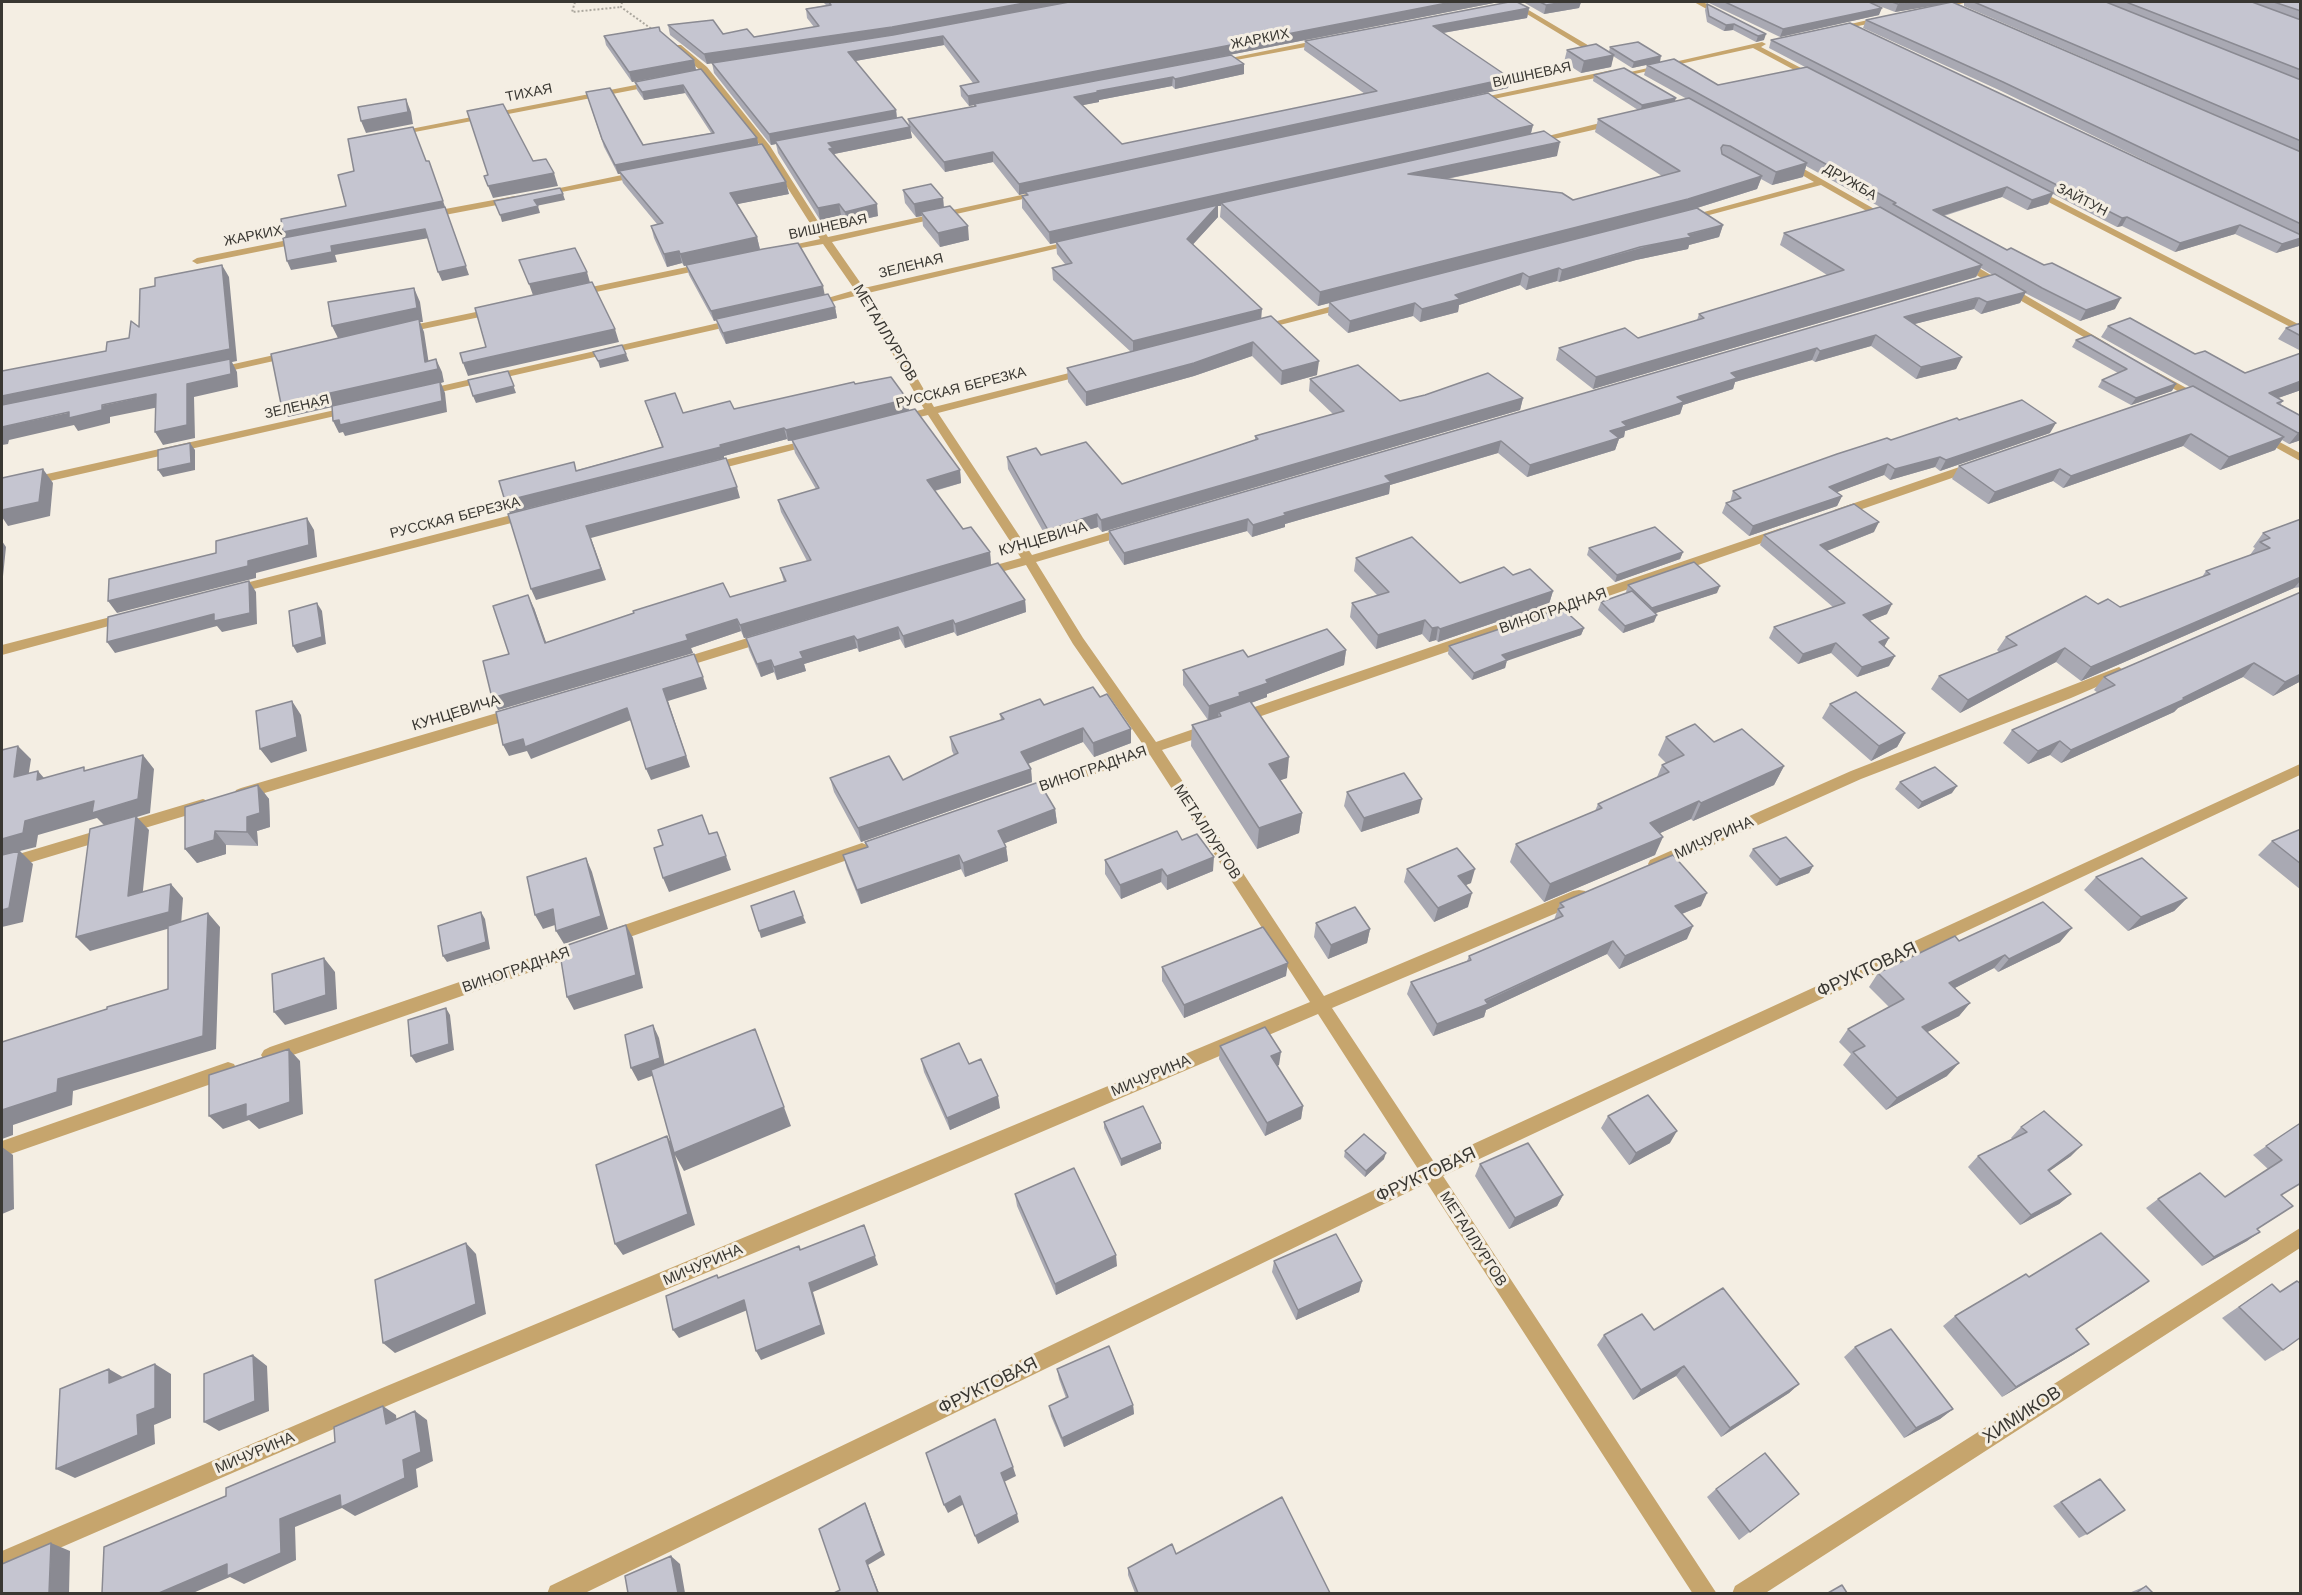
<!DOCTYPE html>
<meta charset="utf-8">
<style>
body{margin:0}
#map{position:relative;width:2302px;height:1595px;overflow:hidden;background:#f4eee3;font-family:"Work Sans",sans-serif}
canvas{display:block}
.frame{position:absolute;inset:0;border:3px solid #393732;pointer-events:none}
</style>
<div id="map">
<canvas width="2302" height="1595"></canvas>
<div class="frame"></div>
</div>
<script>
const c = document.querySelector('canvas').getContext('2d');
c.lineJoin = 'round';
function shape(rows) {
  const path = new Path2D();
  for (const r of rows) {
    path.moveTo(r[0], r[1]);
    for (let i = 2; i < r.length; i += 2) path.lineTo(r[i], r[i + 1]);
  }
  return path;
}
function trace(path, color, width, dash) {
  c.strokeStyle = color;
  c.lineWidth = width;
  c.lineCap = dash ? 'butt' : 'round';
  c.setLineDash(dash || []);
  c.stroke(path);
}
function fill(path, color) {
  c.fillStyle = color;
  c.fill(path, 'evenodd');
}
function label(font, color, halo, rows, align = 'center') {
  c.font = font + ' "Work Sans",sans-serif';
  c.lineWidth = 6;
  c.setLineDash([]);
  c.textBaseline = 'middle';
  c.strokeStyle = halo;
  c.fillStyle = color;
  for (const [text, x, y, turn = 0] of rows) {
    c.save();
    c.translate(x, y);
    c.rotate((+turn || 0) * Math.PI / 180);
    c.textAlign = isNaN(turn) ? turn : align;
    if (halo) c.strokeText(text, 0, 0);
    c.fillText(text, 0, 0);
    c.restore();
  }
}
const path = shape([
 [575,2,572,12,621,7],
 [622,2,621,7,653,30]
]);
const minor = shape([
 [1507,2,1515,2,1608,57,1601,59,1507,2],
 [1694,2,1703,2,1728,15,1721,17,1694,2],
 [1956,2,1968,2,1935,10,1931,8,1956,2],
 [1885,16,1889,18,1888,20,1833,31,1829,29,1885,16],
 [1324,39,1328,41,1327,43,1215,64,1211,62,1324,39],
 [1762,42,1766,44,1761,47,1820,78,1813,80,1753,48,1630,75,1626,73,1762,42],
 [675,45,681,45,707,67,770,146,828,237,1040,191,1045,194,832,242,864,288,1075,240,1080,243,868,293,934,407,1085,369,1090,372,1089,374,938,413,1032,555,1123,528,1131,528,1133,531,1131,534,1036,562,1083,638,1156,742,1211,723,1216,724,1218,728,1216,732,1162,750,1324,996,1573,891,1579,890,1585,891,1587,896,1585,901,1332,1008,1434,1162,2300,764,2300,775,1443,1176,1717,1594,1693,1594,1427,1183,583,1594,547,1594,550,1586,1418,1169,1318,1014,910,1188,396,1402,2,1573,2,1551,382,1388,1310,1002,1150,755,1029,797,1019,797,1017,793,1019,789,1144,746,1073,644,1026,565,983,577,978,576,977,573,978,570,1021,558,928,415,899,422,893,419,895,417,924,409,859,295,812,307,807,304,855,290,823,244,779,252,779,248,820,239,763,149,701,71,675,49,675,45],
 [1612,70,1615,70,1615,74,1474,103,1470,100,1612,70],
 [656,81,659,81,659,85,394,136,390,133,656,81],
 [1616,119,1619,120,1619,124,1532,144,1528,141,1616,119],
 [1788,160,1892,219,1884,221,1821,185,1687,221,1682,218,1814,182,1785,165,1784,163,1788,160],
 [641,171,644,172,644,176,541,196,536,193,641,171],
 [2034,188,2300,325,2300,332,2031,193,2029,191,2034,188],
 [515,196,520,199,518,201,429,218,424,215,429,212,515,196],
 [303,237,306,238,306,242,197,264,192,261,197,258,303,237],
 [1959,261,1967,261,2110,345,2105,348,2101,347,1959,265,1959,261],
 [706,263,711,266,710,268,577,296,572,293,577,290,706,263],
 [1347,302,1351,303,1351,307,1260,330,1255,327,1347,302],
 [495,308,500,311,499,313,404,333,399,330,404,327,495,308],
 [736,319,741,322,740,324,423,396,417,393,423,390,736,319],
 [292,351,297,354,296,356,216,374,211,371,216,368,292,351],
 [2157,372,2203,397,2205,399,2199,402,2195,401,2153,377,2152,375,2157,372],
 [353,406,357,407,357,411,2,492,2,484,353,406],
 [2261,432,2300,453,2300,461,2257,437,2255,435,2261,432],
 [812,439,816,440,816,444,708,472,702,468,704,465,812,439],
 [1974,462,1978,463,1978,469,1842,516,1838,517,1832,513,1834,510,1974,462],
 [527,511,533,515,531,518,234,594,227,590,234,586,527,511],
 [1781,528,1785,529,1787,532,1785,535,1244,722,1234,722,1232,718,1234,714,1781,528],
 [126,613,131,614,133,617,131,620,2,655,2,645,126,613],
 [767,632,772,634,774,637,772,640,678,669,671,664,673,661,767,632],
 [2119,667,2126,672,2124,675,2071,698,1861,779,1662,868,1656,870,1650,868,1648,864,1650,860,1851,771,2119,667],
 [514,708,521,713,519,717,241,800,236,798,234,794,236,790,241,788,514,708],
 [203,799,208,801,211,805,208,809,2,871,2,859,203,799],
 [862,843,867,845,870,849,867,853,610,944,604,942,602,937,604,932,862,843],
 [579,941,585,943,587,948,585,953,270,1063,264,1060,261,1055,264,1050,270,1047,579,941],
 [228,1062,234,1064,237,1070,234,1076,2,1157,2,1141,228,1062],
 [2300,1228,2300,1248,1764,1594,1732,1594,1735,1586,2300,1228]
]);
const wall = shape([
 [823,2,1499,2,1076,85,1244,64,1244,74,1175,89,1172,86,1099,100,1099,102,1082,105,1122,144,1365,94,1304,50,1305,41,1529,8,1527,18,1443,33,1510,78,1508,88,1283,137,1533,125,1531,134,1557,156,1447,179,1573,200,1662,176,1595,132,1598,119,1638,110,1593,81,1594,75,1675,102,1687,99,1644,75,1647,65,1718,85,1807,68,1769,48,1771,40,2228,201,1999,90,1863,28,1866,20,1941,4,1895,12,1869,2,1956,2,1953,2,2301,152,2301,244,2299,246,2276,253,2235,234,2175,252,2122,226,2117,227,2053,194,2048,204,2027,210,2002,197,1944,216,2115,309,2080,321,2025,293,2020,303,1981,314,1974,309,1914,324,1962,357,1956,369,1916,379,1871,346,1815,362,1812,360,1735,382,1733,389,1683,405,1680,414,1625,431,1624,437,1619,439,1615,450,1527,477,1498,453,1390,485,1389,494,1285,524,1285,527,1252,537,1247,531,1124,565,1109,543,1109,531,1993,275,1981,268,1976,277,1593,389,1556,360,1559,348,1638,338,1697,320,1699,314,1827,275,1780,245,1784,233,1880,207,1806,166,1803,177,1772,185,1761,179,1757,189,1691,210,1723,225,1719,237,1689,245,1688,249,1636,260,1559,282,1557,281,1526,290,1520,285,1459,305,1458,312,1420,322,1413,316,1348,333,1328,315,1329,303,1318,306,1220,217,1221,206,1218,206,1218,217,1193,244,1261,319,1317,375,1281,385,1252,356,1194,376,1086,406,1068,382,1067,368,1131,352,1053,280,1052,268,1065,264,1057,254,1056,243,1050,244,1022,208,1022,196,1026,195,1025,193,1019,195,993,162,945,172,910,130,912,138,834,154,878,216,847,223,841,215,820,220,778,153,776,144,771,145,714,73,712,63,707,64,670,35,668,25,723,34,754,37,814,27,807,18,806,9,826,5],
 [944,45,973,83,960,86,961,96,969,106,974,105,974,106,908,119,909,125,897,118,896,110,855,61],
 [1523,2,1581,2,1579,8,1544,14],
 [1707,2,1869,2,1879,15,1780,37],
 [1964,2,2301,2,2301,152,1964,6],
 [1707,4,1764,40,1756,42,1733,30,1724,31,1707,22,1705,10],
 [604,36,694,60,696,70,632,82,606,45],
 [1610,47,1660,62,1632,68,1613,56,1611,67,1581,73,1564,62,1567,50,1609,52],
 [701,69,757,138,758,145,789,194,737,204,757,237,760,249,825,295,835,307,837,318,726,344,719,330,716,320,714,321,689,275,686,265,684,266,682,263,667,267,654,238,651,226,657,224,623,183,620,174,618,174,604,147,586,92,643,145,711,133,685,93,644,100,637,90,635,82],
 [903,190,943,198,944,208,969,240,940,247,923,226,922,216,916,217,905,203],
 [2301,323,2301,351,2278,339,2286,328],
 [2108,326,2195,354,2245,373,2301,353,2301,390,2278,398,2283,401,2280,405,2301,416,2301,440,2289,444,2282,440,2275,450,2220,470,2183,446,2063,488,2053,481,1988,504,1952,479,1959,466,2190,387,2101,337],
 [2076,340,2172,391,2131,405,2098,387,2102,380,2118,373,2072,347],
 [1310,379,1400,401,1523,398,1520,410,1102,532,1098,527,1049,542,1008,469,1007,457,1041,455,1122,484,1255,440,1255,436,1333,414,1309,391],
 [855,384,907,399,909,411,960,470,961,483,935,491,963,529,990,552,991,565,744,638,741,631,691,648,693,653,498,710,509,654,534,608,546,643,730,597,784,582,780,568,807,561,781,512,778,500,816,489,795,453,792,441,788,441,787,439,724,456,724,458,510,513,505,501,577,470,662,447,645,401,683,413,734,409],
 [1959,420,2050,433,1940,471,1935,467,1890,480,1884,475,1837,492,1842,496,1837,506,1749,536,1722,513,1726,503,1730,502,1733,491],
 [2301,519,2301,587,2294,588,2081,681,2056,662,1960,713,1931,689,1939,676,1999,652,1997,650,2006,637,2098,604,2120,607,2202,577,2206,571,2250,555,2255,548,2253,547,2263,533],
 [1874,532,1827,551,1887,614,1869,621,1889,638,1884,646,1889,666,1857,677,1831,653,1798,664,1769,638,1774,627,1833,607,1760,545,1764,535],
 [1589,548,1683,552,1680,559,1615,582,1587,555],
 [1356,558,1460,583,1513,575,1553,591,1549,604,1438,642,1436,640,1429,642,1422,634,1376,649,1350,617,1352,603,1377,595,1354,571],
 [1628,585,1717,593,1655,613,1654,622,1623,633,1598,610,1601,602,1627,593,1626,592],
 [2301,592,2301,681,2273,696,2243,677,2178,708,2174,712,2061,763,2050,755,2028,764,2003,743,2012,730,2098,693,2094,690,2104,677],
 [1025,600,1026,612,957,636,954,632,905,648,900,639,859,652,857,648,804,664,806,671,777,680,774,672,761,677,749,650,746,638],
 [1584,628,1581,635,1507,660,1505,668,1472,680,1448,654,1449,646],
 [1346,650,1344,665,1267,694,1267,697,1251,703,1287,778,1280,780,1302,813,1299,833,1257,849,1191,746,1192,725,1208,720,1183,685,1183,670,1248,657],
 [1100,697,1131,729,1131,743,1094,757,1083,742,1028,764,1031,769,1032,782,861,842,834,792,830,778,903,780,954,755,952,751,950,737,1001,720,1000,714,1044,705],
 [1830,704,1905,733,1897,747,1871,761,1822,718],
 [1666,737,1714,742,1784,766,1774,785,1693,821,1691,819,1660,833,1655,855,1544,902,1510,862,1516,844,1595,811,1598,804,1657,777,1662,765,1666,763,1658,755],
 [1900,782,1952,793,1918,809,1895,789],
 [258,785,269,799,270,827,257,831,258,846,226,845,226,854,197,863,185,849],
 [1347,792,1419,813,1361,832,1344,806],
 [1055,809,1057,823,1005,843,1006,847,1008,861,965,877,961,869,861,904,847,869,843,855,867,848,865,842],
 [2301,829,2301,890,2258,855,2272,841],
 [1182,840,1213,871,1167,890,1161,882,1121,899,1105,874,1105,860],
 [1753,849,1813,866,1809,873,1776,886,1749,856],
 [1407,869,1471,883,1465,885,1468,907,1434,922,1404,882],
 [2096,877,2187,898,2174,911,2128,931,2084,890],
 [1560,903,1701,906,1682,914,1687,939,1619,969,1607,954,1486,1010,1484,1017,1433,1036,1407,994,1411,982,1467,961,1469,956,1554,920],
 [1316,923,1370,929,1367,943,1328,959,1314,937],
 [1959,941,2060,942,1998,972,1994,968,1955,988,1970,1003,1959,1016,1927,1032,1947,1076,1886,1110,1843,1065,1851,1054,1839,1042,1848,1029,1889,1007,1869,987,1878,973],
 [1162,967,1286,976,1184,1018,1162,981],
 [1220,1046,1279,1065,1277,1066,1303,1106,1301,1119,1265,1136,1219,1059],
 [921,1059,969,1064,1000,1108,950,1130,924,1072],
 [1608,1116,1670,1143,1629,1165,1601,1128],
 [1104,1122,1161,1149,1121,1166,1104,1128],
 [2299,1124,2282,1196,2280,1215,2257,1229,2247,1241,2202,1266,2146,1208,2158,1199,2225,1197,2268,1169,2253,1155],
 [2021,1127,2071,1156,2049,1171,2071,1194,2059,1204,2020,1225,1968,1167,1978,1156,2012,1139,2011,1138],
 [1345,1151,1384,1159,1365,1177,1344,1157],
 [1480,1164,1563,1195,1557,1206,1509,1229,1475,1176],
 [1015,1194,1117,1266,1056,1295,1017,1206],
 [1274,1261,1362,1281,1359,1292,1296,1320,1272,1272],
 [2029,1277,2149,1281,2076,1329,2074,1354,2002,1397,1943,1326,1955,1316],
 [2297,1281,2283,1350,2265,1361,2222,1318,2272,1284,2280,1292],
 [1654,1330,1799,1384,1789,1393,1721,1437,1676,1376,1633,1400,1597,1345,1604,1335],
 [1855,1347,1953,1409,1940,1419,1904,1438,1844,1357],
 [1057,1369,1133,1405,1134,1414,1064,1447,1051,1416,1049,1406,1066,1398,1059,1379],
 [2100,1479,2087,1534,2079,1538,2053,1506],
 [1716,1489,1799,1494,1739,1540,1707,1497],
 [1176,1554,1330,1593,1135,1593,1128,1575,1128,1568],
 [2146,1586,2153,1593,2128,1593,2129,1593]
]);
const shadedWall = shape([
 [1030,2,1081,2,894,37,707,64,704,54],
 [1452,2,1499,2,969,106,968,96],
 [1565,2,1581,2,1579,8,1544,14,1546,5],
 [1913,2,1956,2,1895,12,1898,4],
 [1529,8,1527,18,1431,35,1433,26],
 [1882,8,1879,15,1780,37,1783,29],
 [1734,24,1733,30,1724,31,1726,25],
 [1766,34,1764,40,1756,42,1758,36],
 [943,36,944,45,850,62,848,52],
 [1614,55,1611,67,1581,73,1584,61],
 [1661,56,1660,62,1632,68,1634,62],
 [694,60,696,70,632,82,629,72],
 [1244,64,1244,74,1175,89,1175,79],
 [1173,77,1172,86,1099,100,1099,102,1074,107,1074,97,1097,91],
 [1510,78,1508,88,1019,195,1019,184],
 [683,85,685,93,644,100,642,92],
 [1676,98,1674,104,1640,112,1642,105],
 [406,99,411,112,413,124,366,133,361,121],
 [896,110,897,120,775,141,776,144,771,145,769,134],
 [1533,125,1530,136,1221,203,1221,206,1218,206,1218,217,1187,251,1187,239,1217,206,1050,244,1049,232],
 [910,127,912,138,834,154,835,159,831,160,828,143],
 [757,138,759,147,619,171,620,174,618,174,615,165],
 [1560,142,1557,156,1406,187,1408,174],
 [993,152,993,162,945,172,944,162],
 [429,161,469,275,442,281,438,272,445,207,286,238,283,232,443,201],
 [1807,163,1803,177,1772,185,1776,172],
 [554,173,558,186,493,198,488,186],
 [1762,176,1757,189,1684,212,1318,306,1320,292],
 [786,182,789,194,733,205,730,193],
 [2007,187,2002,197,1928,220,1933,210],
 [2053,193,2048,204,2027,210,2032,200],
 [563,194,565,200,536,206,534,200],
 [943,198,944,211,921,212,922,216,916,217,914,204],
 [839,204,841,215,820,220,818,208],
 [877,204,878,216,847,223,845,212],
 [538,206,540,213,502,222,500,215],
 [2127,217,2122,226,2117,227,2122,218],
 [1723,225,1719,237,1689,245,1688,249,1636,260,1559,282,1562,270],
 [2240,225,2235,234,2175,252,2180,243],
 [968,226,969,240,940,247,938,233],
 [425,229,429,238,335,255,337,262,291,270,287,261,331,246],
 [757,237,760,250,684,266,680,254],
 [2301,238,2301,244,2299,246,2276,253,2282,244],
 [679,251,682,263,667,267,664,254],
 [222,265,229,277,237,361,232,362,237,372,238,387,194,397,195,438,163,445,155,432,187,384,2,411,2,396,230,349],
 [1982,265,1976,277,1593,389,1596,377],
 [1559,268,1557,281,1526,290,1529,277],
 [587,272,591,286,534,298,529,284],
 [1523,273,1520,285,1459,305,1458,312,1420,322,1422,309,1455,295],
 [823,286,825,296,714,321,711,311],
 [414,288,420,302,423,322,420,322,424,332,430,371,436,359,442,372,444,382,441,383,445,393,447,412,345,436,343,432,339,433,333,421,440,383,288,417,281,404,339,340,332,326],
 [2026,292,2020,303,1981,314,1987,302],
 [1979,298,1974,309,1899,328,1904,317],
 [2121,298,2115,309,2080,321,2086,310],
 [1415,303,1413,316,1348,333,1350,321],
 [835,307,837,318,726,344,723,333],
 [1262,309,1261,321,1133,354,1133,341],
 [615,329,619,342,468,376,463,363],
 [1876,335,1871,346,1815,362,1820,351],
 [1253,342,1252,356,1194,376,1086,406,1086,392],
 [1817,348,1812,360,1735,382,1733,389,1683,405,1680,414,1625,431,1624,437,1619,439,1615,450,1527,477,1530,465,1610,431,1622,422,1677,397,1731,373],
 [626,354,629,361,600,368,598,361],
 [1962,357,1956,369,1916,379,1921,367],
 [1319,361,1317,375,1281,385,1282,371],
 [508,371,516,393,476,403,473,396],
 [2301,381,2301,390,2261,404,2269,393],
 [2176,384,2172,391,2131,405,2136,398],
 [156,394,164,406,110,417,110,423,78,431,74,425,9,440,8,444,2,445,2,427],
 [1523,398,1520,410,1102,532,1101,520],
 [907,399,909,411,788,441,786,430],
 [2056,423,2050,433,1940,471,1946,460],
 [784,428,787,439,724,456,724,458,510,513,505,501],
 [2301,432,2301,440,2289,444,2298,433],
 [2191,434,2183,446,2063,488,2071,476],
 [2284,437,2275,450,2220,470,2229,457],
 [1501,441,1498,453,1390,485,1389,494,1285,524,1285,527,1252,537,1253,525,1284,513,1385,476],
 [190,443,195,450,195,470,163,477,158,470],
 [1940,457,1935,467,1890,480,1895,469],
 [1888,464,1884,475,1824,497,1829,487],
 [43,469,53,483,50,516,8,526,2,517,2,510],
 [2060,469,2053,481,1988,504,1995,492],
 [960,470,961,483,929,492,927,480],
 [737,487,740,498,591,538,606,580,536,600,531,589,586,526],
 [1842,496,1837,506,1749,536,1753,526],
 [1097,514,1098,527,1049,542,1048,530],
 [307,518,314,530,317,557,256,573,256,578,117,613,108,601,248,561],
 [1248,519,1247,531,1124,565,1124,553],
 [1879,522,1874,532,1816,555,1820,545],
 [2,541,6,547,2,586],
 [990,552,991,565,744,638,740,625],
 [1683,552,1680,559,1615,582,1617,575],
 [2301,577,2301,580,2294,588,2081,681,2091,667],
 [249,581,256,592,257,624,222,632,217,626,115,653,107,642],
 [1720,586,1717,593,1650,615,1652,608],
 [1553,591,1549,604,1438,642,1440,629],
 [528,595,534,608,551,656,545,643],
 [2,600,3,602,2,614],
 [1025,600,1026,612,957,636,955,624],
 [317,603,322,611,326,644,297,653,293,646],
 [1892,604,1887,614,1857,626,1863,615],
 [1657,615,1654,622,1623,633,1625,626],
 [737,619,741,631,691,648,693,653,498,710,492,698],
 [953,620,954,632,905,648,903,636],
 [1425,620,1422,634,1376,649,1378,635],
 [898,627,900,639,859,652,857,640],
 [1438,627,1436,640,1429,642,1432,628],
 [1584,628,1581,635,1501,663,1502,655],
 [854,636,857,648,804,664,806,671,777,680,774,667,800,652],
 [1889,638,1883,649,1879,642],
 [1836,643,1831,653,1798,664,1803,654],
 [2065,648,2056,662,1960,713,1968,700],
 [1346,650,1344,665,1267,694,1267,697,1240,707,1219,712,1218,717,1208,721,1209,706,1266,680],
 [1895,656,1889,666,1857,677,1862,667],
 [771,660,774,672,761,677,757,664],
 [1507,660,1505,668,1472,680,1474,673],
 [2254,663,2243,677,2178,708,2174,712,2061,763,2071,750,2183,698],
 [2301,674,2301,681,2273,696,2285,682],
 [703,677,707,689,668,701,690,767,651,780,646,769,663,689],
 [292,701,301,715,307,751,271,763,260,749],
 [627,708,631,720,531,759,527,751,509,756,503,745],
 [1083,728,1083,742,1022,766,1021,752],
 [1131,729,1131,743,1094,757,1093,743],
 [1905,733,1897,747,1871,761,1879,746],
 [2060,741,2050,755,2028,764,2038,751],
 [18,746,31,759,26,791,14,777],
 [143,755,154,769,150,813,137,817,149,830,141,910,128,896,105,826,97,818,38,835,36,847,20,851,33,864,23,922,2,927,2,839,25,821],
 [1289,757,1287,778,1267,785,1269,764],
 [1784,766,1774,785,1693,821,1701,803],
 [1031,769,1032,782,861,842,858,828],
 [38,771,50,785,37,780],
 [258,785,269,799,270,827,257,831,258,846,247,832,247,817],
 [1957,786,1952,793,1918,809,1922,802],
 [1422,799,1419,813,1361,832,1364,818],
 [1699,801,1691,819,1643,841,1650,823],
 [1055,809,1057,823,1000,845,998,831],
 [1302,813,1299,833,1257,849,1259,828],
 [215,831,226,845,226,854,197,863,185,849],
 [1663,837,1655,855,1544,902,1550,884],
 [1006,847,1008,861,965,877,963,863],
 [959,855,961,869,861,904,857,890],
 [726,856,731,870,669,892,663,878],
 [1214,857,1213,871,1167,890,1167,876],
 [586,858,592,872,608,929,564,944,556,931],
 [1813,866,1809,873,1776,886,1780,879],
 [1162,869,1161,882,1121,899,1120,885],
 [1475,869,1471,883,1454,890,1458,876],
 [171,884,183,898,181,925,90,951,76,937],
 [1472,893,1468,907,1434,922,1438,908],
 [1707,893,1701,906,1669,919,1675,906],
 [2187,898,2174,911,2128,931,2141,917],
 [553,909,561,923,543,929,535,915],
 [481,912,485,919,490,949,447,962,443,956],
 [208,913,220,927,216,1049,73,1091,72,1105,13,1125,13,1135,2,1139,2,1110,58,1079,203,1036],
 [803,916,806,923,761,938,759,931],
 [626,925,633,938,643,988,574,1010,567,997],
 [1693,926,1687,939,1619,969,1625,956],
 [2072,928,2060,942,1998,972,2009,959],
 [1370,929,1367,943,1328,959,1331,945],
 [1613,941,1607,954,1486,1010,1484,1017,1433,1036,1437,1024],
 [2005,955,1994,968,1939,996,1949,983],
 [324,958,335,972,337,1009,285,1025,274,1012],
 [1288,963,1286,976,1184,1018,1184,1005],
 [1970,1003,1959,1016,1912,1040,1922,1027],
 [446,1008,450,1015,454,1050,416,1063,411,1056],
 [653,1025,659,1038,666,1071,638,1081,631,1068],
 [755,1029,791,1126,684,1171,675,1155,695,1225,623,1255,615,1244,667,1136,674,1148],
 [289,1049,300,1061,303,1114,259,1129,249,1120,223,1129,209,1116,246,1104],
 [1281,1052,1279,1065,1269,1069,1271,1056],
 [1959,1063,1947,1076,1886,1110,1897,1098],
 [998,1096,1000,1108,950,1130,947,1118],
 [1303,1106,1301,1119,1265,1136,1267,1123],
 [1677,1131,1670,1143,1629,1165,1636,1153],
 [1161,1143,1161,1149,1121,1166,1121,1159],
 [2082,1145,2071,1156,2037,1180,2048,1170],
 [2,1147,13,1155,14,1209,2,1214],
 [1386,1153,1384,1159,1365,1177,1366,1171],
 [2071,1194,2059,1204,2020,1225,2031,1215],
 [1563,1195,1557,1206,1509,1229,1515,1218],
 [864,1225,878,1265,813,1292,825,1334,761,1360,756,1351,809,1283],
 [2260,1232,2247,1241,2202,1266,2214,1257],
 [466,1243,476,1254,486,1314,395,1353,383,1343],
 [1116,1255,1117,1266,1056,1295,1055,1284],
 [1362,1281,1359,1292,1296,1320,1298,1310],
 [2149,1281,2134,1292,2061,1339,2076,1329],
 [744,1300,750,1309,679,1338,673,1330],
 [2089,1344,2074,1354,2002,1397,2016,1387],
 [253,1355,267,1366,269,1411,219,1431,204,1422],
 [155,1364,171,1374,171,1418,154,1425,155,1444,75,1478,56,1469,137,1415],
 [1684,1366,1676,1376,1633,1400,1641,1390],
 [109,1369,126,1379,109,1383],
 [1799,1384,1789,1393,1721,1437,1730,1428],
 [1133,1405,1134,1414,1064,1447,1062,1438],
 [383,1406,396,1415,398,1433,386,1424],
 [1953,1409,1940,1419,1904,1438,1916,1428],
 [415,1411,427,1420,433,1461,416,1469,418,1487,355,1516,342,1508,295,1527,296,1560,244,1584,230,1577,193,1593,159,1593,227,1564,280,1519,403,1460],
 [1013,1467,1016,1476,1004,1482,1001,1473],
 [960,1496,964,1504,948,1513,944,1505],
 [865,1503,867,1507,885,1555,868,1565,879,1593,878,1593,866,1561],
 [1017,1514,1019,1522,978,1544,975,1536],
 [51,1543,70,1551,69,1593,49,1593],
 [671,1556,680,1564,685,1593,678,1593]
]);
const building = shape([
 [829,2,1030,2,892,27,704,54,668,25,713,20,723,34,747,29,754,37,819,26,806,9,831,5,829,2],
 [1069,2,1452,2,968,96,960,86,979,82,943,36,848,52,896,110,769,134,712,63,893,35,1069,2],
 [1509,2,1517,2,1529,8,1433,26,1510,78,1019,184,993,152,944,162,908,119,976,106,974,104,1231,55,1244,64,1175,79,1173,77,1097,91,1099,92,1074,97,1122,144,1377,91,1305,41,1509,2],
 [1540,2,1565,2,1546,5,1540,2],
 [1725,2,1869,2,1882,8,1783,29,1725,2],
 [1892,2,1913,2,1898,4,1892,2],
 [1952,2,2301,152,2301,224,2003,82,1866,20,1952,2],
 [1974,2,2106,2,2301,80,2301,141,1974,2],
 [2126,2,2252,2,2301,20,2301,70,2126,2],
 [2274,2,2301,2,2301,11,2274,2],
 [1707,4,1766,34,1758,36,1734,24,1726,25,1709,16,1707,4],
 [1850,23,2301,235,2301,238,2282,244,2240,225,2180,243,2127,217,2122,218,1771,40,1850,23],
 [659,27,660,31,694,60,629,72,604,36,659,27],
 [1638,42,1661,56,1634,62,1610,47,1638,42],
 [1596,44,1614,55,1584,61,1567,50,1596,44],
 [1674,59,1718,85,1807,67,2053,193,2032,200,2007,187,1933,210,2007,250,2011,248,2044,265,2052,263,2121,298,2086,310,2042,288,1893,204,1896,203,1647,65,1674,59],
 [1624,68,1676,98,1642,105,1594,75,1624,68],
 [701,69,757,138,615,165,602,139,586,92,610,88,643,145,714,133,683,85,642,92,635,82,701,69],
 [1488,93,1533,125,1049,232,1022,196,1028,195,1025,192,1488,93],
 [1689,98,1807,163,1776,172,1730,146,1723,145,1721,148,1722,154,1762,176,1688,199,1320,292,1221,203,1544,131,1560,142,1408,174,1562,193,1573,200,1680,171,1598,119,1689,98],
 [406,99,408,112,361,121,358,107,406,99],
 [503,104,533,161,546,159,554,173,488,186,484,176,488,175,467,111,503,104],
 [902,117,910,127,828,143,833,148,829,149,877,204,845,212,839,204,818,208,775,141,902,117],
 [413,127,426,161,429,161,443,201,283,232,281,219,346,206,338,175,354,171,348,139,413,127],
 [762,144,786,182,730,193,757,237,680,254,679,251,664,254,651,226,663,223,619,171,762,144],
 [931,184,943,198,914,204,903,190,931,184],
 [560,188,563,194,534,200,538,206,500,215,494,201,560,188],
 [1218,205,1187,239,1262,309,1133,341,1052,268,1072,263,1056,242,1218,205],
 [950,206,968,226,938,233,921,212,950,206],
 [445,207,466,266,438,272,425,229,331,246,332,252,287,261,283,238,445,207],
 [1880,207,1982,265,1596,377,1559,348,1625,328,1638,338,1704,318,1699,314,1844,270,1784,233,1880,207],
 [1697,208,1723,225,1688,234,1691,237,1640,247,1562,270,1559,268,1529,277,1523,273,1455,295,1460,299,1422,309,1415,303,1350,321,1329,302,1697,208],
 [798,243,823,286,711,311,686,265,763,249,798,243],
 [575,248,587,272,529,284,519,260,575,248],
 [222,265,230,349,2,396,2,371,106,351,107,342,129,338,131,321,139,327,140,289,155,286,155,278,222,265],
 [1995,274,2026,292,1987,302,1979,298,1976,298,1904,317,1962,357,1921,367,1876,335,1820,351,1817,348,1731,373,1737,378,1677,397,1684,402,1622,422,1627,426,1610,431,1619,438,1530,465,1501,441,1385,476,1391,482,1284,513,1286,515,1253,525,1248,519,1124,553,1109,531,1995,274],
 [592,282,615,329,463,363,460,353,486,347,475,308,592,282],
 [414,288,417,308,332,326,328,302,414,288],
 [828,294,835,307,723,333,716,319,828,294],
 [1271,316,1319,361,1282,371,1253,342,1194,363,1086,392,1067,368,1271,316],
 [2130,318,2195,354,2205,351,2245,373,2301,353,2301,381,2269,393,2283,401,2277,403,2301,416,2301,432,2298,433,2108,326,2130,318],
 [419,319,425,362,436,359,438,369,281,404,271,354,419,319],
 [2301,323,2301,336,2286,328,2301,323],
 [2091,335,2176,384,2136,398,2102,380,2127,369,2076,340,2091,335],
 [622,345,626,354,598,361,593,352,622,345],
 [230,359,231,374,187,384,187,425,155,432,156,394,102,405,102,410,69,418,69,412,2,427,2,405,230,359],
 [1358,365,1400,401,1425,395,1488,373,1523,398,1101,520,1097,514,1048,530,1007,457,1036,448,1041,455,1086,442,1122,484,1258,439,1255,436,1344,411,1310,379,1358,365],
 [508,371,514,386,473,396,468,380,508,371],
 [891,377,907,399,786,430,784,428,720,445,721,447,505,501,499,481,574,462,576,471,663,447,645,401,675,393,683,413,730,401,734,409,854,382,855,384,891,377],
 [440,382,442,401,340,425,339,420,333,421,332,406,440,382],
 [2193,386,2284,437,2229,457,2191,434,2071,476,2060,469,1995,492,1959,466,2193,386],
 [2022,400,2056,423,1946,460,1940,457,1895,469,1888,464,1829,487,1842,496,1753,526,1726,503,1741,498,1733,491,1837,454,1887,438,1891,440,1957,418,1959,420,2022,400],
 [915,409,960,470,927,480,963,529,971,527,990,552,740,625,737,619,686,635,688,640,492,698,483,661,509,654,493,606,528,595,545,643,634,613,633,611,723,583,730,597,786,581,780,568,811,560,778,500,819,488,792,440,915,409],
 [190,443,191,463,158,470,158,450,190,443],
 [726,458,737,487,586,526,601,569,531,589,508,514,726,458],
 [43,469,39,502,2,510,2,478,43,469],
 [1854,504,1879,522,1820,545,1892,604,1863,615,1889,638,1879,642,1895,656,1862,667,1836,643,1803,654,1774,627,1845,603,1764,535,1854,504],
 [307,518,309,545,248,561,248,566,108,601,109,579,216,553,216,541,307,518],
 [2301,519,2301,577,2091,667,2065,648,1968,700,1939,676,2017,645,2006,637,2086,596,2098,604,2108,599,2120,607,2210,574,2206,571,2270,548,2260,542,2270,538,2263,533,2301,519],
 [1655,527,1683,552,1617,575,1589,548,1655,527],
 [1412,537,1460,583,1504,567,1513,575,1530,569,1553,591,1440,629,1438,627,1432,628,1425,620,1378,635,1352,603,1389,592,1356,558,1412,537],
 [1694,562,1720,586,1652,608,1628,585,1694,562],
 [998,563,1025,600,955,624,953,620,903,636,898,627,857,640,854,636,800,652,803,658,774,667,771,660,757,664,746,638,998,563],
 [249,581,250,613,214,621,214,614,107,642,108,617,249,581],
 [1632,591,1657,615,1625,626,1601,602,1632,591],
 [2301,592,2301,674,2285,682,2254,663,2183,698,2185,699,2071,750,2060,741,2038,751,2012,730,2115,685,2104,677,2301,592],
 [317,603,322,637,293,646,289,611,317,603],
 [1562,608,1584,628,1502,655,1507,660,1474,673,1449,646,1562,608],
 [1327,629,1346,650,1266,680,1268,683,1239,693,1240,696,1209,706,1183,670,1243,650,1248,657,1327,629],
 [694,654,703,677,663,689,686,756,646,769,627,708,525,747,523,739,503,745,496,712,694,654],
 [1093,687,1100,697,1107,694,1131,729,1093,743,1083,728,1021,752,1031,769,858,828,830,778,889,756,903,780,958,753,950,737,1004,719,1000,714,1040,699,1044,705,1093,687],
 [1856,692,1905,733,1879,746,1830,704,1856,692],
 [292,701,297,737,260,749,256,711,292,701],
 [1250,701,1289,757,1269,764,1302,813,1259,828,1192,725,1221,716,1219,712,1250,701],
 [1695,724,1714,742,1742,729,1784,766,1701,803,1699,801,1650,823,1663,837,1550,884,1516,844,1602,808,1598,804,1669,772,1662,765,1684,755,1666,737,1695,724],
 [18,746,14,777,38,771,37,780,84,767,84,771,143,755,138,799,92,813,94,801,25,821,23,833,2,839,2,750,18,746],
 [1935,767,1957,786,1922,802,1900,782,1935,767],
 [1404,773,1422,799,1364,818,1347,792,1404,773],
 [1039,782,1055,809,998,831,1006,847,963,863,959,855,857,890,843,855,868,847,865,842,1039,782],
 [258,785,260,813,247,817,247,832,215,831,214,840,185,849,185,807,258,785],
 [702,815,709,834,717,832,726,856,663,878,654,848,663,845,658,830,702,815],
 [136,816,128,896,171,884,169,912,76,937,90,829,136,816],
 [2301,829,2301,864,2272,841,2301,829],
 [1177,831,1182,840,1197,834,1214,857,1167,876,1162,869,1120,885,1105,860,1177,831],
 [1786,837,1813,866,1780,879,1753,849,1786,837],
 [1457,848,1475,869,1458,876,1472,893,1438,908,1407,869,1457,848],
 [19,851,9,908,2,910,2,855,19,851],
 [1673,855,1707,893,1675,906,1693,926,1625,956,1613,941,1485,1000,1488,1004,1437,1024,1411,982,1471,960,1469,956,1563,916,1558,909,1564,907,1560,903,1673,855],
 [586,858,601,916,556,931,553,909,535,915,527,877,586,858],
 [2142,858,2187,898,2141,917,2096,877,2142,858],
 [794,891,803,916,759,931,751,906,794,891],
 [2043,902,2072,928,2009,959,2005,955,1949,983,1970,1003,1922,1027,1959,1063,1897,1098,1853,1052,1865,1046,1848,1029,1904,999,1878,973,1955,936,1959,941,2043,902],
 [1355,907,1370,929,1331,945,1316,923,1355,907],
 [481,912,486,942,443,956,438,926,481,912],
 [208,913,203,1036,58,1079,57,1092,2,1110,2,1042,107,1009,107,1007,168,989,168,926,208,913],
 [626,925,636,975,567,997,559,948,626,925],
 [1263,927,1288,963,1184,1005,1162,967,1263,927],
 [324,958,326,995,274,1012,272,974,324,958],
 [446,1008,449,1044,411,1056,408,1020,446,1008],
 [653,1025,660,1058,631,1068,625,1035,653,1025],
 [1265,1027,1281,1052,1271,1056,1303,1106,1267,1123,1220,1046,1265,1027],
 [755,1029,784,1107,674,1153,651,1070,755,1029],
 [959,1043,969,1064,981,1059,998,1096,947,1118,921,1059,959,1043],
 [289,1049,290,1102,246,1117,246,1104,209,1116,209,1075,289,1049],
 [1648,1095,1677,1131,1636,1153,1608,1116,1648,1095],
 [1143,1106,1161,1143,1121,1159,1104,1122,1143,1106],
 [2044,1111,2082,1145,2048,1170,2071,1194,2031,1215,1978,1156,2027,1132,2021,1127,2044,1111],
 [2299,1124,2301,1125,2301,1183,2281,1195,2293,1206,2257,1229,2260,1232,2214,1257,2158,1199,2200,1173,2225,1197,2282,1160,2266,1146,2299,1124],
 [1364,1134,1386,1153,1366,1171,1345,1151,1364,1134],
 [667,1136,688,1214,615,1244,596,1165,667,1136],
 [1528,1143,1563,1195,1515,1218,1480,1164,1528,1143],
 [1074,1168,1116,1255,1055,1284,1015,1194,1074,1168],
 [864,1225,875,1256,809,1283,821,1325,756,1351,744,1300,673,1330,666,1296,717,1275,718,1278,799,1246,800,1250,864,1225],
 [2101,1233,2149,1281,2076,1329,2089,1344,2016,1387,1955,1316,2026,1274,2029,1277,2101,1233],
 [1336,1234,1362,1281,1298,1310,1274,1261,1336,1234],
 [466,1243,476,1304,383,1343,375,1280,466,1243],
 [2297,1281,2301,1284,2301,1337,2283,1350,2239,1307,2272,1284,2280,1292,2297,1281],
 [1723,1288,1799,1384,1730,1428,1684,1366,1641,1390,1604,1335,1642,1314,1654,1330,1723,1288],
 [1891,1329,1953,1409,1916,1428,1855,1347,1891,1329],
 [1109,1346,1133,1405,1062,1438,1049,1406,1068,1397,1057,1369,1109,1346],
 [253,1355,255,1401,204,1422,204,1374,253,1355],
 [155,1364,155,1408,137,1415,138,1435,56,1469,60,1389,109,1369,109,1383,155,1364],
 [383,1406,386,1424,415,1411,421,1452,403,1460,405,1478,341,1507,340,1495,280,1519,281,1553,227,1576,227,1564,159,1593,102,1593,104,1547,226,1496,226,1488,335,1442,334,1427,383,1406],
 [995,1419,1013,1467,1001,1473,1017,1514,975,1536,960,1496,944,1505,926,1453,995,1419],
 [1765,1453,1799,1494,1750,1532,1716,1489,1765,1453],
 [2100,1479,2125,1510,2087,1534,2061,1502,2100,1479],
 [1282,1497,1330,1593,1138,1593,1128,1568,1172,1544,1176,1554,1282,1497],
 [865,1503,882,1551,866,1561,878,1593,834,1593,840,1590,819,1529,865,1503],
 [51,1543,49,1593,2,1593,2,1564,51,1543],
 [671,1556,678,1593,628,1593,625,1576,671,1556],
 [1842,1585,1847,1593,1828,1593,1842,1585],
 [2146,1586,2153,1593,2136,1593,2146,1586]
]);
const farStreetnames = [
 ["ЖАРКИХ",1260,39,-11],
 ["ВИШНЕВАЯ",1532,75,-12],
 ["ТИХАЯ",529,93,-11],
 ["ДРУЖБА",1850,182,30],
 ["ЗАЙТУН",2082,200,27],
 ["ВИШНЕВАЯ",828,227,-12],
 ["ЖАРКИХ",253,236,-11],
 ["ЗЕЛЕНАЯ",911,266,-14],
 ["РУССКАЯ БЕРЕЗКА",961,388,-14],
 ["ЗЕЛЕНАЯ",297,407,-13],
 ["РУССКАЯ БЕРЕЗКА",455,518,-14]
];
const streetNames = [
 ["МЕТАЛЛУРГОВ",885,333,59],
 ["КУНЦЕВИЧА",1043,539,-16],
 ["ВИНОГРАДНАЯ",1553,611,-19],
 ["КУНЦЕВИЧА",456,713,-17],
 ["ВИНОГРАДНАЯ",1093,769,-19],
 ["МЕТАЛЛУРГОВ",1207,832,57],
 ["МИЧУРИНА",1714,838,-24],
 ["ВИНОГРАДНАЯ",516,970,-19],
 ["МИЧУРИНА",1151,1076,-23],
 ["МЕТАЛЛУРГОВ",1473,1239,57],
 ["МИЧУРИНА",703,1265,-23],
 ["МИЧУРИНА",255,1453,-23]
];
const nearStreetnames = [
 ["ФРУКТОВАЯ",1867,970,-25],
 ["ФРУКТОВАЯ",1426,1175,-25],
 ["ФРУКТОВАЯ",988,1386,-26],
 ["ХИМИКОВ",2022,1415,-33]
];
trace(path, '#aba79e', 2, [2, 2]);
fill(minor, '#c6a56d');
fill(wall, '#a9a9b3');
fill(shadedWall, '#8a8a92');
fill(building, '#c5c5d0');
trace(building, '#8a8a92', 1.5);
label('14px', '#393732', '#f4eee3', farStreetnames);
label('15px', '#393732', '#f4eee3', streetNames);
label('18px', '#393732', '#f4eee3', nearStreetnames);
</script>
